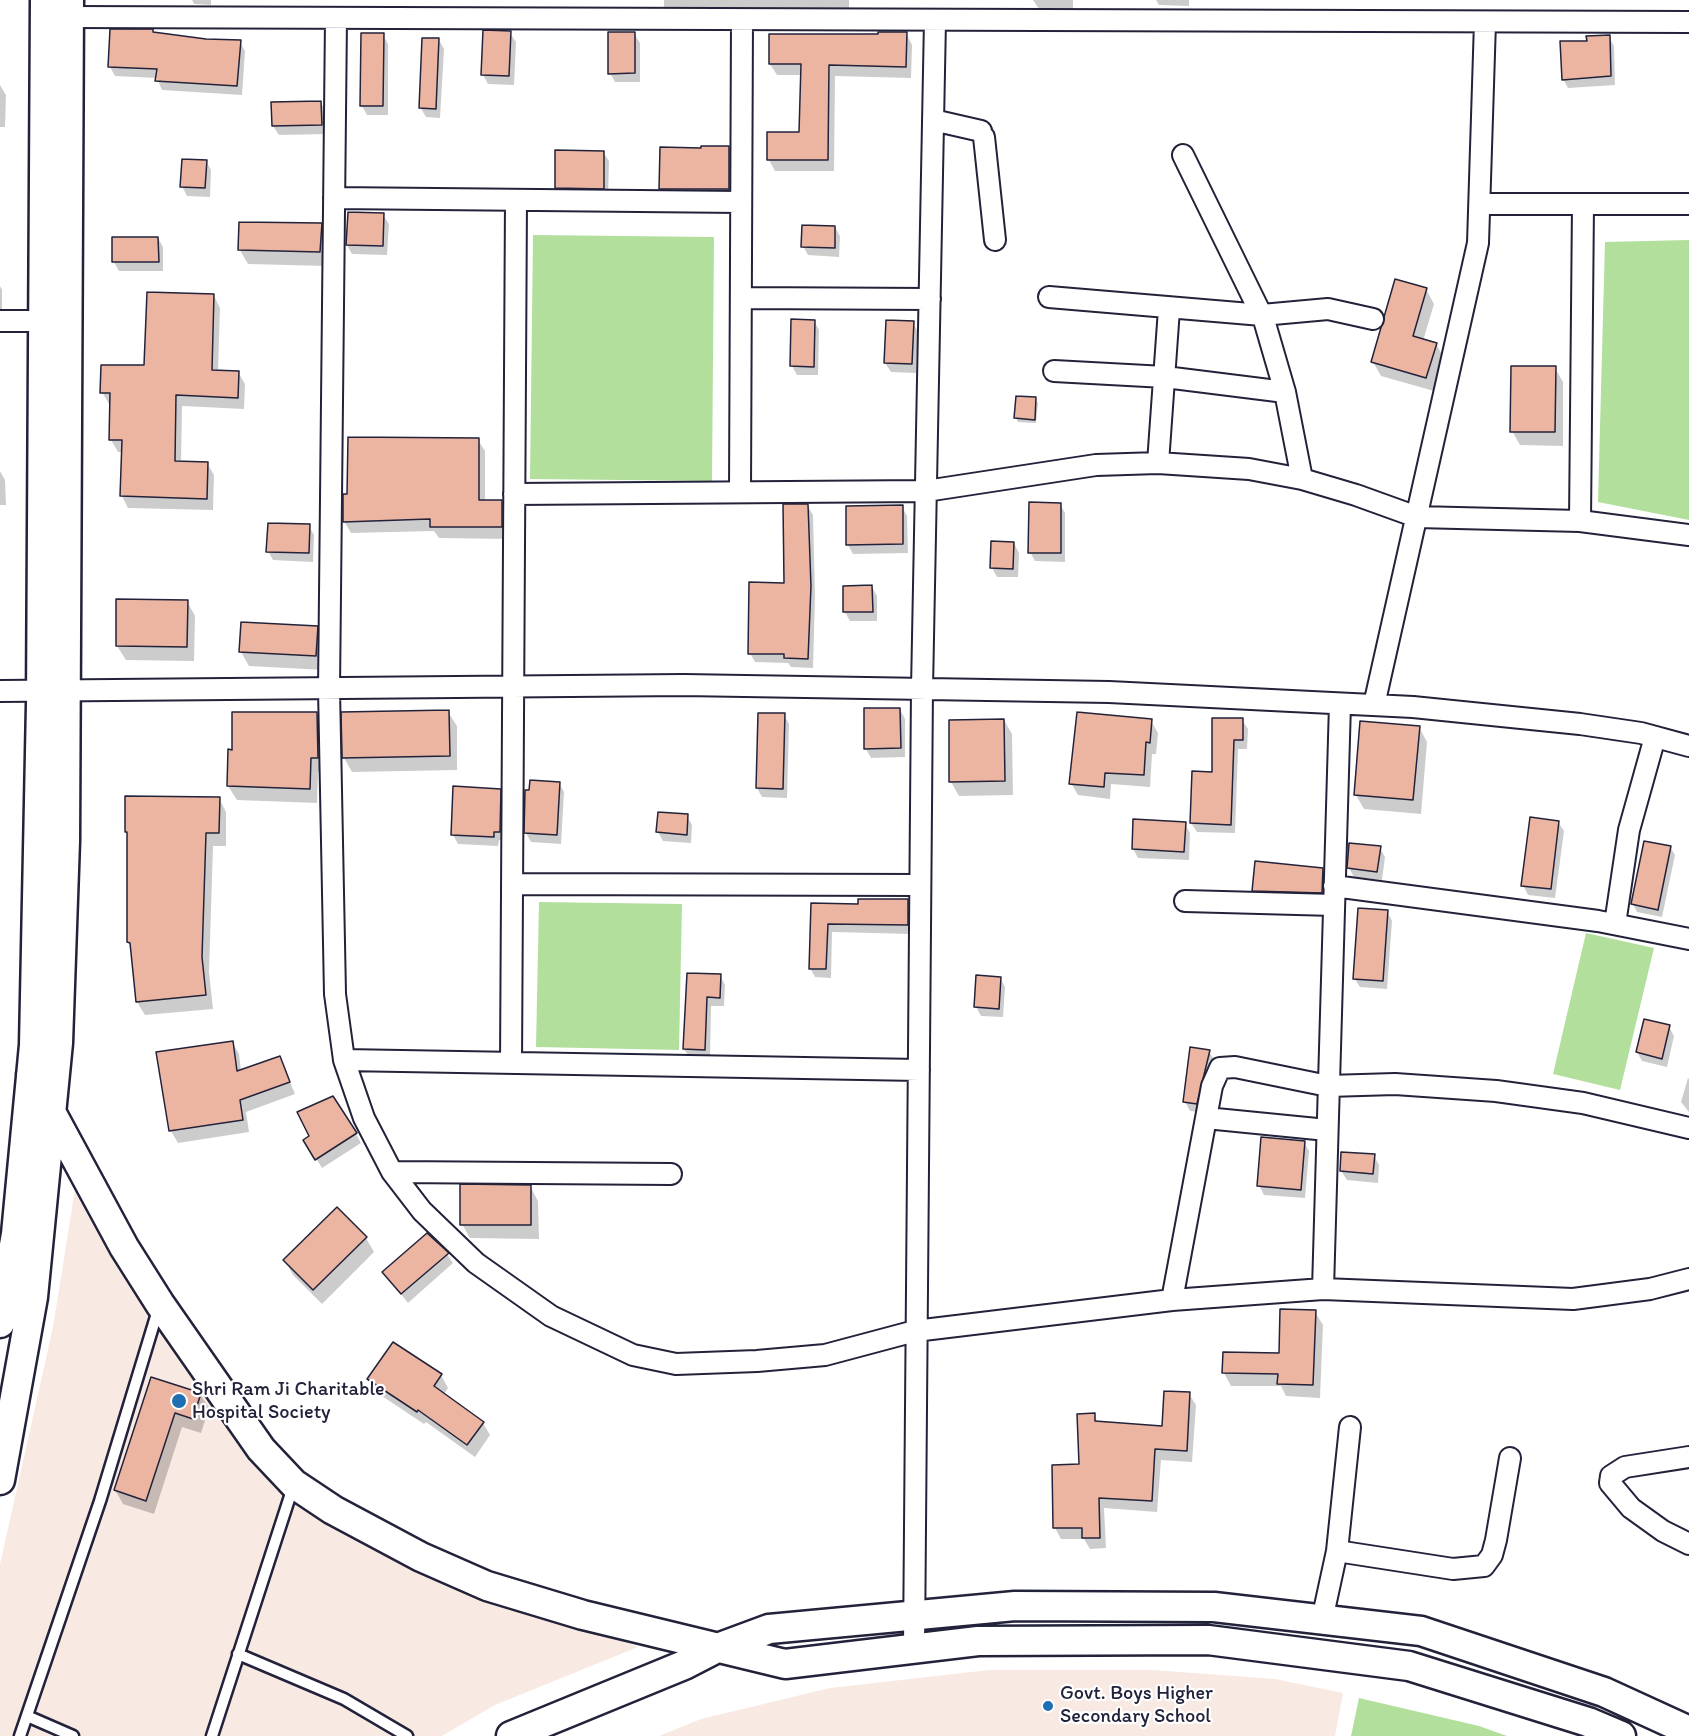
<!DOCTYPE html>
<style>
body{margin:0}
canvas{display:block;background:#fff}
</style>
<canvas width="1689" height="1736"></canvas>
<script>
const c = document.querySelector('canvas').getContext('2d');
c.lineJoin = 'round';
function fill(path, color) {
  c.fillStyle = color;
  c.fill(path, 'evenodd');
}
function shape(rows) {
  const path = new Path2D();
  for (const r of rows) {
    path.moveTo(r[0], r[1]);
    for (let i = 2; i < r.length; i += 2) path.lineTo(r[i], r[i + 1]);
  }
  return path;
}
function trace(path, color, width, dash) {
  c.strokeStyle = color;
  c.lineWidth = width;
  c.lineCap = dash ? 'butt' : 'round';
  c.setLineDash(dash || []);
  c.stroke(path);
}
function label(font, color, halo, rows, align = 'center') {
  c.font = font + ' Itim,sans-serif';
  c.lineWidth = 4.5;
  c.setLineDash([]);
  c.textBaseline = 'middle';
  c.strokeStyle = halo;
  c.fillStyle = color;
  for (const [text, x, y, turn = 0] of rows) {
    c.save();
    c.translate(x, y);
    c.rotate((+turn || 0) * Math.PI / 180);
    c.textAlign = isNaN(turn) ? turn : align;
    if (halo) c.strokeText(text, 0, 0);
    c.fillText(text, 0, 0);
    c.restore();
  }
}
const built = shape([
 [76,1183,154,1307,278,1490,444,1578,638,1647,495,1705,442,1736,0,1736,0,1564,53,1327],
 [989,1670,1153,1670,1275,1679,1343,1693,1335,1736,659,1736,701,1719,830,1688]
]);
const green = shape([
 [533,235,714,237,712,481,530,479],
 [1689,240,1689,520,1598,502,1605,242],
 [539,902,682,904,679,1050,536,1047],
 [1586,933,1654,948,1620,1090,1553,1074],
 [1359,1698,1479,1726,1507,1736,1351,1736]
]);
const shadow = shape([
 [192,0,211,0,211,5,194,4],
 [664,0,849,0,849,16,672,20,664,6],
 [1033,0,1073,0,1073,11,1039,9],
 [1156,0,1189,0,1189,6,1159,5],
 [111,31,240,42,245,51,242,95,162,90,157,78,115,76,110,67],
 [510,33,516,42,514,85,488,84,483,75],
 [634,33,640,43,640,82,615,82,610,73],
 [906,33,912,45,911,78,835,76,834,171,775,171,769,160,800,133,802,75,777,75,770,64,770,36],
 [383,35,388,44,388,115,367,115,362,106],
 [1609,37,1614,46,1615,85,1568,88,1563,79],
 [439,40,444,49,440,118,426,117,420,107],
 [0,85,6,95,5,127,0,127],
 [320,102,326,111,326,134,279,135,273,126],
 [729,148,734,157,734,198,666,197,661,188],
 [603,152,609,161,608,197,561,197,556,188],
 [206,161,211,170,210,197,187,196,182,186],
 [383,215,389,224,387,255,352,254,347,245],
 [321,225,329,239,328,266,248,264,240,250],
 [835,227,840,236,839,257,808,255,803,246],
 [158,238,163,247,163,271,119,271,114,262],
 [0,286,2,290,2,313,0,313],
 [1426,289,1434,304,1423,341,1436,344,1444,358,1434,391,1381,376,1373,362],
 [214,296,220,308,218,371,238,372,245,384,244,409,182,406,181,462,207,463,214,475,213,510,128,508,122,496,123,452,118,452,111,440,112,404,109,404,102,392,146,367],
 [814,321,819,330,818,375,797,375,792,366],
 [913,323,918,332,916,373,891,372,885,363],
 [1555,368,1563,382,1563,446,1520,445,1512,431],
 [1035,399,1038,403,1036,423,1018,422,1016,418],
 [478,440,485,451,485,501,501,501,508,513,508,539,439,538,434,531,351,533,344,521],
 [0,471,5,480,6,505,0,505],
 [1060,504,1065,513,1065,562,1035,561,1030,552],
 [807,505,813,515,815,596,813,668,791,667,788,663,755,662,750,653,786,584],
 [902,507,907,516,908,553,853,554,848,545],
 [309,526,314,535,313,562,273,560,268,551],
 [1014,543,1019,553,1018,577,997,577,992,568],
 [844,587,872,587,877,596,877,621,850,621,845,612],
 [187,601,195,616,194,661,126,660,117,646],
 [317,627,325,641,324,670,249,666,241,652],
 [900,709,905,719,905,757,871,758,866,749],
 [448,712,457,726,457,770,352,772,344,758],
 [317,714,325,728,326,772,318,772,317,803,237,800,228,786],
 [784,715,789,724,787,798,762,797,757,788],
 [1004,720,1012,734,1013,795,959,796,951,782],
 [1242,720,1248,729,1247,749,1238,749,1235,833,1197,832,1191,823,1213,774],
 [1151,721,1158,733,1156,754,1152,754,1150,787,1111,784,1110,799,1078,795,1071,783],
 [1419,727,1427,742,1421,814,1364,809,1356,795],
 [559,783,564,792,561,844,531,842,526,833,531,792],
 [500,790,505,800,505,841,499,840,498,846,458,844,453,835],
 [219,798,226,812,226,846,213,846,209,972,213,1009,145,1015,137,1002,132,950,128,942,129,837,126,832],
 [687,816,692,825,691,843,663,841,658,832],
 [1558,822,1564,831,1555,898,1528,895,1523,885],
 [1185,824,1190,833,1189,860,1138,858,1133,849],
 [1670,847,1675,855,1662,917,1637,912,1633,904],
 [1380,848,1385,857,1382,880,1354,877,1349,868],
 [1322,869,1328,878,1327,901,1258,900,1253,890],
 [907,901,913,910,912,934,832,932,831,978,815,977,810,968,812,904,860,905],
 [1387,911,1392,921,1387,989,1360,987,1354,978],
 [720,975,725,985,724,1006,711,1006,710,1058,690,1058,684,1049,686,1004],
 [1000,978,1005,987,1003,1017,981,1016,976,1007],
 [1669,1027,1674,1036,1667,1067,1642,1061,1637,1052],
 [232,1042,239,1054,241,1071,280,1058,295,1094,246,1112,249,1132,178,1143,171,1131,158,1053],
 [1209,1051,1214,1060,1201,1112,1190,1111,1185,1102],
 [1688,1078,1689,1079,1689,1112,1681,1102],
 [356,1134,361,1143,322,1168,310,1149],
 [1304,1142,1309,1151,1305,1198,1264,1195,1259,1185],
 [1374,1156,1379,1165,1378,1183,1347,1180,1341,1171],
 [530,1186,538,1201,539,1239,470,1238,462,1224],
 [366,1238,374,1252,322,1304,293,1275,285,1261],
 [447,1254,453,1263,408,1303,384,1273],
 [1315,1312,1323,1325,1320,1398,1286,1396,1281,1386,1231,1386,1224,1373,1280,1355],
 [441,1375,448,1388,444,1394,483,1423,490,1435,475,1457,426,1422,424,1424,376,1392,369,1379],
 [152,1378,200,1394,209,1408,201,1433,182,1427,154,1514,123,1504,115,1490],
 [1189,1394,1196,1405,1192,1462,1161,1460,1157,1512,1104,1508,1106,1548,1090,1549,1084,1539,1061,1539,1055,1528,1053,1466,1081,1465,1094,1415,1099,1423,1164,1427]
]);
const building = shape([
 [110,29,153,29,153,32,206,39,241,40,237,86,155,81,157,69,108,67,110,29],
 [483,30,511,31,509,76,481,75,483,30],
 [608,32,635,32,635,73,608,74,608,32],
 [878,32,907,32,906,67,829,65,828,160,767,160,767,132,799,132,801,64,769,64,769,34,878,34,878,32],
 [361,33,384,33,383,106,360,106,361,33],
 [1610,35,1611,76,1562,80,1560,41,1587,41,1586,36,1610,35],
 [422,38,439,38,436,109,419,108,422,38],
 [321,101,322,125,272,126,271,102,321,101],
 [701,146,729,146,729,189,659,189,660,147,701,148,701,146],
 [555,150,604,151,604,189,555,188,555,150],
 [182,159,207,160,205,188,180,187,182,159],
 [348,212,384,213,383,246,346,245,348,212],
 [239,222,322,223,320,252,238,250,239,222],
 [802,225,835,226,835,248,801,247,802,225],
 [112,237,158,237,159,262,112,262,112,237],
 [1395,279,1427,288,1413,336,1437,343,1426,378,1371,362,1395,279],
 [147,292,214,294,212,370,239,371,238,398,176,395,175,461,208,462,207,499,120,496,122,440,109,440,110,393,100,393,101,365,144,365,147,292],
 [791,319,815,320,814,367,790,366,791,319],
 [886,320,914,321,912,364,884,363,886,320],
 [1511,366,1556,366,1555,432,1510,432,1511,366],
 [1016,396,1036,397,1035,420,1014,418,1016,396],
 [348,437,479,438,479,500,502,500,502,527,430,527,430,519,343,522,343,494,347,494,348,437],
 [1029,502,1061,503,1061,553,1028,553,1029,502],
 [783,504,808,504,811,586,808,659,784,658,784,654,748,654,749,582,784,583,783,504],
 [903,505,903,544,846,545,846,506,903,505],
 [268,523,310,524,309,553,266,552,268,523],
 [991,541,1014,542,1013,569,990,568,991,541],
 [872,585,873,612,843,612,843,586,872,585],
 [116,599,188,600,187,647,116,646,116,599],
 [241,622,318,626,316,656,239,652,241,622],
 [864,708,900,708,901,748,864,749,864,708],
 [449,710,450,756,342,758,341,712,449,710],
 [232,712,317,712,318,758,311,758,310,789,227,786,228,749,232,750,232,712],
 [1077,712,1152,719,1150,743,1146,742,1144,775,1105,773,1104,787,1069,784,1077,712],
 [758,713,785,713,783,789,756,788,758,713],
 [1212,718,1243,718,1243,740,1234,740,1231,825,1190,823,1192,771,1212,772,1212,718],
 [1004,719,1005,781,949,782,949,720,1004,719],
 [1360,721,1420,726,1413,800,1354,795,1360,721],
 [530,780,560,782,557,835,524,833,525,790,529,790,530,780],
 [453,786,501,789,500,832,494,832,494,837,451,835,453,786],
 [125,796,220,797,219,833,206,833,202,957,206,995,136,1002,130,943,127,942,127,832,125,832,125,796],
 [658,812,688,814,687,835,656,832,658,812],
 [1530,817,1559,821,1551,889,1521,886,1530,817],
 [1133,819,1186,822,1184,852,1132,849,1133,819],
 [1644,841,1671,846,1658,910,1631,904,1644,841],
 [1349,843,1381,846,1377,872,1347,868,1349,843],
 [1255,861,1323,868,1322,893,1252,891,1255,861],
 [858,899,908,899,908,925,828,924,826,969,809,969,811,903,858,904,858,899],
 [1358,908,1388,910,1383,981,1353,979,1358,908],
 [687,973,721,974,720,998,707,997,705,1050,683,1049,687,973],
 [976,975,1001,977,999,1009,974,1007,976,975],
 [1644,1019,1670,1025,1662,1059,1636,1052,1644,1019],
 [233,1041,237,1071,280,1056,290,1082,240,1100,243,1120,169,1131,156,1052,233,1041],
 [1190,1047,1210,1050,1197,1104,1183,1102,1190,1047],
 [333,1096,357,1133,315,1160,303,1140,309,1136,297,1112,333,1096],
 [1261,1137,1305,1141,1301,1190,1257,1186,1261,1137],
 [1341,1152,1375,1154,1373,1174,1340,1171,1341,1152],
 [460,1184,531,1185,531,1225,460,1225,460,1184],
 [337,1207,367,1237,313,1290,283,1260,337,1207],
 [427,1233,449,1253,401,1294,382,1272,427,1233],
 [1280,1309,1316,1310,1313,1385,1277,1384,1278,1374,1222,1373,1223,1352,1279,1353,1280,1309],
 [393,1342,442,1374,434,1386,484,1422,467,1445,418,1410,417,1412,367,1379,393,1342],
 [151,1377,201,1393,193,1419,175,1413,146,1501,114,1490,151,1377],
 [1164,1391,1190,1392,1187,1451,1155,1449,1152,1501,1099,1498,1100,1538,1082,1538,1082,1528,1053,1528,1052,1465,1079,1464,1077,1414,1095,1413,1095,1421,1162,1426,1164,1391]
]);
const lane = shape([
 [238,1654,344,1699,407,1736],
 [27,1716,73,1736],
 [20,1736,100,1501,158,1310],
 [212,1736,293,1487]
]);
const street = shape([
 [69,17,1689,22],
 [336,18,329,689,335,994,344,1060,364,1118,392,1172,422,1211,476,1263,551,1316,633,1355,676,1364,757,1361,825,1355,915,1331,1172,1300,1323,1289,1573,1299,1650,1289,1689,1279],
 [933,120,981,131],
 [984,137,995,240],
 [1183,155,1264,320,1285,392,1302,479],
 [334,198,741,202],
 [1480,204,1689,204],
 [1049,297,1262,315,1328,309,1373,319],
 [741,298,930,299],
 [0,321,42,321],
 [1054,371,1165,377,1285,392],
 [1158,463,1169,309],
 [740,492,742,20],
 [514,494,926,491,1096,465,1158,463,1249,469,1302,479,1356,495,1417,517,1580,521,1689,535],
 [1580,521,1583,204],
 [0,691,684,685,1109,692,1413,707,1580,724,1641,733,1689,746],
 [1374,705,1478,243,1485,22],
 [512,884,920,885],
 [1334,886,1598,921,1689,939],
 [1185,901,1334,905],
 [1615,924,1629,830,1655,737],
 [344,1060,919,1070],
 [511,1063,516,200],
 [1206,1118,1327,1130],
 [392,1172,671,1174],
 [1323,1289,1340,704],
 [1172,1300,1212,1086,1220,1068,1235,1067,1328,1086,1395,1084,1496,1091,1583,1103,1689,1128],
 [1689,1457,1625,1467,1611,1476,1610,1483,1631,1508,1663,1531,1689,1544],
 [1337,1551,1453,1569,1484,1566,1492,1555,1496,1540,1510,1458],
 [1322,1620,1337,1551,1350,1427],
 [914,1647,922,689,935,20]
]);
const secondary = shape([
 [31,1075,124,1247,160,1304,261,1449,294,1484,333,1510,421,1557,487,1586,583,1615,785,1664,978,1641,1208,1640,1409,1666,1588,1722,1621,1736],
 [0,1323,16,1234,34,1045,41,704,45,0],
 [0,1480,33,1297,58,1043,65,841,69,0],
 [511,1736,684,1665,715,1649,769,1629,1015,1606,1214,1607,1421,1631,1604,1692,1689,1731]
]);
const markers = [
 [179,1401,8,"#1f6fb2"],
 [1048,1706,6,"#1f6fb2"]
];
const poiNames = [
 ["Shri Ram Ji Charitable",192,1390],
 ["Hospital Society",192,1413],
 ["Govt. Boys Higher",1060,1694],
 ["Secondary School",1060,1717]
];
fill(built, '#f9e9e3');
fill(green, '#b3df9d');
fill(shadow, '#0003');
fill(building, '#ecb5a1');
trace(building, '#22223b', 1.5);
trace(lane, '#22223b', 15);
trace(street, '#22223b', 24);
trace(secondary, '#22223b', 33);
trace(lane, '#fff', 10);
trace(street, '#fff', 20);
trace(secondary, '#fff', 28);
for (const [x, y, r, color] of markers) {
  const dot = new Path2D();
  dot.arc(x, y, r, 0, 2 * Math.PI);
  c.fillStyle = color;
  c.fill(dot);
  trace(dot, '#fff', 2);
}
label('20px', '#22223b', '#fff', poiNames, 'left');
</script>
